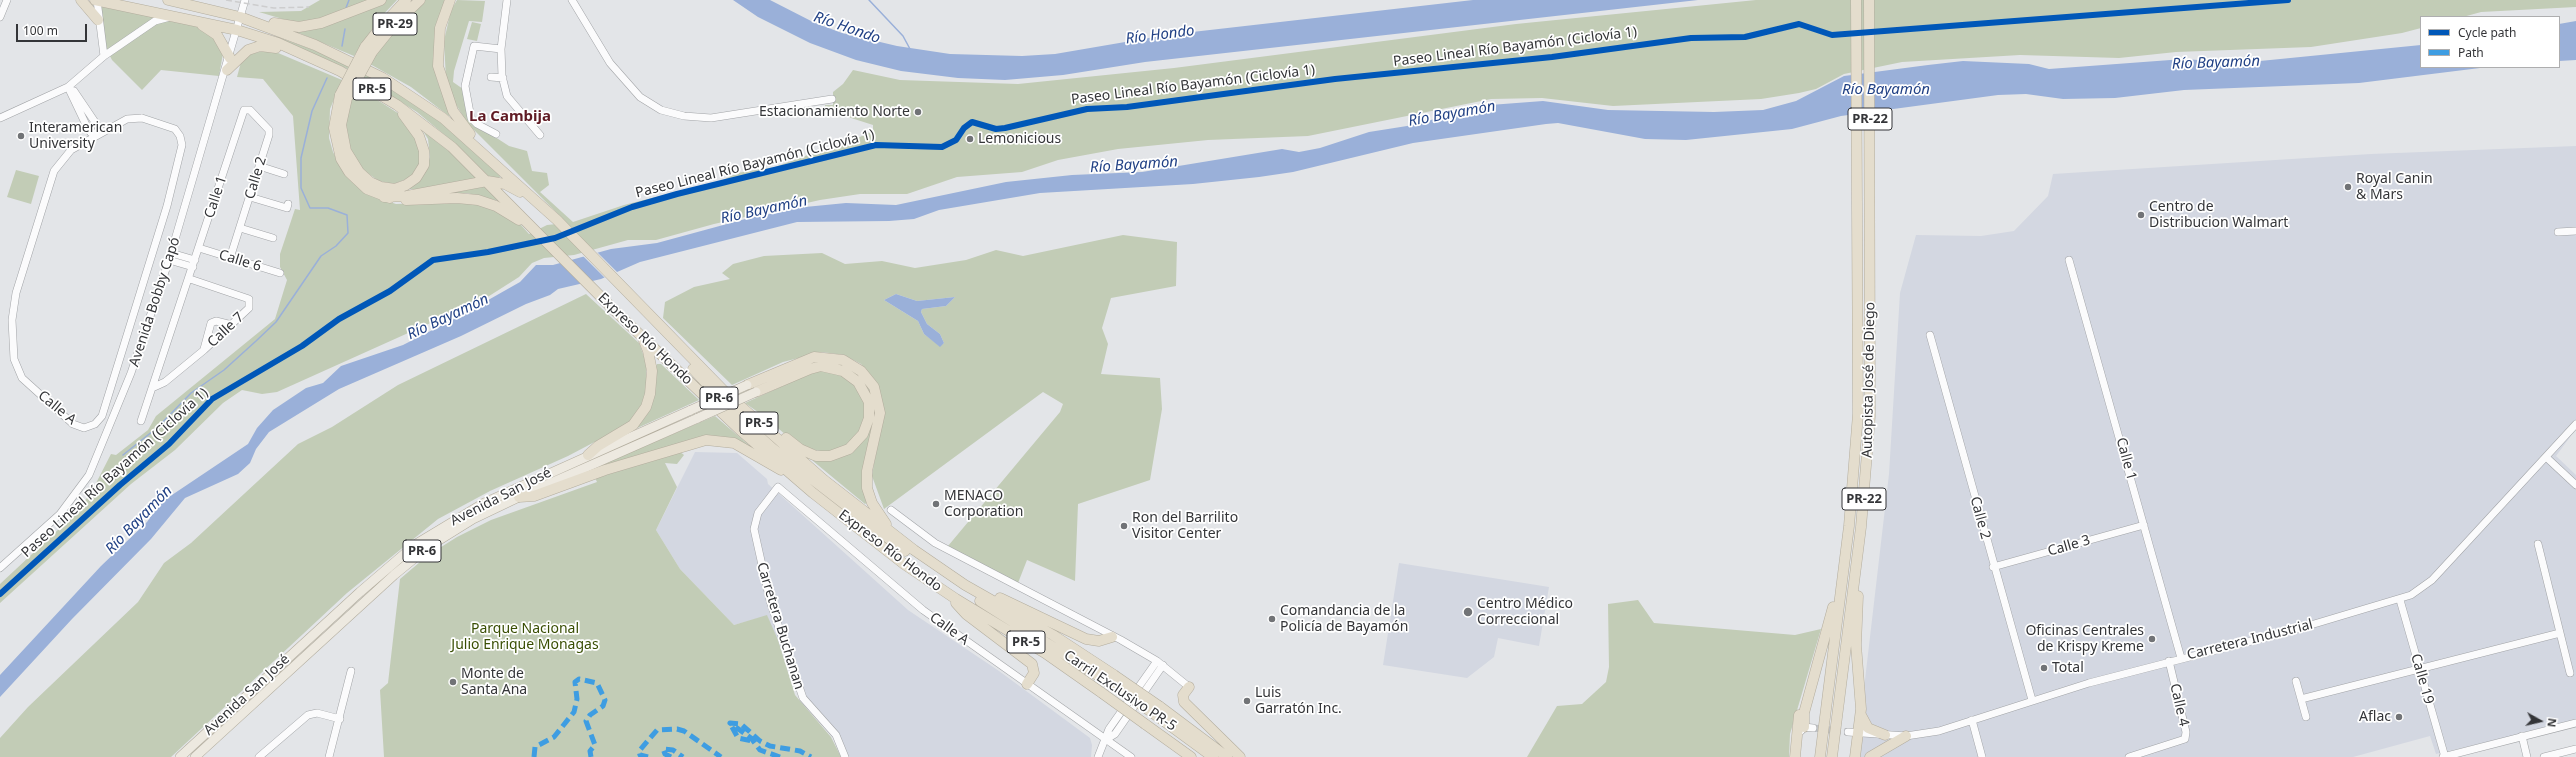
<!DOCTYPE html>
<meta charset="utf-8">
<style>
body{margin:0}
#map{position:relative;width:2576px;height:757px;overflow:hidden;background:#e3e5e8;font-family:"Noto Sans",sans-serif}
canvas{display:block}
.legend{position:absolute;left:2420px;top:16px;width:140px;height:52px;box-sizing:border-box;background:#fff;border:1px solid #aeaeaf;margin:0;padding:5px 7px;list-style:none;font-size:12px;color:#343538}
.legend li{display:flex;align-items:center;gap:8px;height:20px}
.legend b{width:20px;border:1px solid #aeaeaf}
.north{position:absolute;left:2520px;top:701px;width:40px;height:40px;-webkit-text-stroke:3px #fff;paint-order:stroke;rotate:98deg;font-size:11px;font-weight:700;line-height:16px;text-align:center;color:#343538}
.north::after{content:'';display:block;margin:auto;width:14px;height:18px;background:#343538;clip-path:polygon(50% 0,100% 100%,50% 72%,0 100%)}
.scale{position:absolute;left:16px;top:24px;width:71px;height:18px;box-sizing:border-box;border:2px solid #343538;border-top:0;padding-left:5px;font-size:12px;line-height:14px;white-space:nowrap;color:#343538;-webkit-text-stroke:3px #fff;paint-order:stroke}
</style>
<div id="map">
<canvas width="2576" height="757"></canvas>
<ul class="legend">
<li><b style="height:5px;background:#0057b8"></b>Cycle path</li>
<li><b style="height:5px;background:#3e9de2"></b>Path</li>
</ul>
<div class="north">N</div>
<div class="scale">100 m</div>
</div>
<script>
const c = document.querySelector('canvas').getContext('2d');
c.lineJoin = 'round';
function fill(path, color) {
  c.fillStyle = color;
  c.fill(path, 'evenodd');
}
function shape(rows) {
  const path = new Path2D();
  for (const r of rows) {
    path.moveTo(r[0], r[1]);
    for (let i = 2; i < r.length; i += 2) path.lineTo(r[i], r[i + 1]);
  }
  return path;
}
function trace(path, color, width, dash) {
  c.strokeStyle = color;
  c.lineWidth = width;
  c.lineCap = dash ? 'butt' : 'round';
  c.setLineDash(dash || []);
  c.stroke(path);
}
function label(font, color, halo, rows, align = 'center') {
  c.font = font + ' "Noto Sans",sans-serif';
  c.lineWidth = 3.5;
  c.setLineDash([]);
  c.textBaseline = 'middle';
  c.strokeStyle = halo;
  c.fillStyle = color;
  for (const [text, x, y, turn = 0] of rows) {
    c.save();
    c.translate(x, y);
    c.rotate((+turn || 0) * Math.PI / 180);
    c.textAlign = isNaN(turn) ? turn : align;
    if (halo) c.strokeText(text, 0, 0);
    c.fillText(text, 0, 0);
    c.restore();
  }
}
const built = shape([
 [2576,146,2576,429,2556,456,2576,475,2576,721,2436,754,2430,736,2353,757,1856,757,1889,474,1900,293,1916,235,1981,236,2014,231,2048,196,2053,174,2371,154],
 [695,452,737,453,767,479,768,484,908,610,999,671,1090,738,1092,745,1091,757,842,757,833,736,800,699,767,616,734,625,680,569,656,530],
 [1399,563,1549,587,1539,646,1498,638,1494,657,1467,678,1383,665]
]);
const green = shape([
 [320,0,374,0,323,19,296,23,259,12,301,11],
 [385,0,397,0,379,19,354,56,287,28],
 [422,0,445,0,437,22,434,58,437,80,451,115,449,116,411,87,370,64,376,51],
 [457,0,485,1,482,22,469,21,454,71,453,82,463,89,468,116,475,124,509,146,527,151,532,171,547,173,549,185,540,192,573,222,624,205,723,180,737,173,775,167,816,152,829,151,873,131,873,125,848,117,826,115,825,105,833,105,833,92,843,84,853,70,900,80,1018,84,1174,68,1516,24,1756,0,2576,0,2576,7,2481,12,2463,17,2421,17,2421,28,2402,33,2311,47,2176,52,2119,58,2020,55,1902,62,1844,74,1816,89,1799,93,1761,99,1613,106,1542,98,1491,99,1308,136,1208,140,1118,149,1058,160,1022,172,957,177,907,194,860,194,820,200,714,224,656,240,628,240,574,255,544,258,532,263,519,277,486,298,277,392,262,394,242,390,223,403,175,450,131,484,0,603,0,584,75,514,92,491,111,454,116,455,148,430,156,416,275,319,287,280,280,267,280,254,295,209,300,210,293,116,263,79,237,77,241,62,248,54,271,50,342,80,330,109,329,138,333,152,344,173,366,194,396,204,465,202,487,207,506,215,521,225,529,234,523,235,529,234,547,225,567,223,468,124,452,98,446,79,444,41,451,10],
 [101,4,202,27,217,39,223,53,219,76,161,70,142,90,112,60,106,48],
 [472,22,481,24,477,41,467,39],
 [283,39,311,49,350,65,348,69,282,41],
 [365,73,427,110,501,175,499,178,490,178,452,141,417,112,362,78],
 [357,87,404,117,418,140,420,163,411,177,394,184,379,181,363,170,351,153,345,129,347,110],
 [423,131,453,154,478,178,424,189,408,189,427,168,430,157,428,139],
 [16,170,39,176,31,204,7,197],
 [482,184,499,201,467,193,443,193],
 [1123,235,1177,242,1176,286,1111,298,1102,328,1108,344,1101,374,1160,378,1162,409,1150,480,1078,504,1075,581,1027,560,1018,583,948,546,1060,412,1063,404,1043,392,884,509,872,476,883,409,877,384,861,364,844,355,822,352,783,362,732,385,663,318,665,302,694,287,730,279,722,273,733,264,764,256,822,253,845,264,882,261,915,268,966,260,996,250,1023,256],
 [896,294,917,301,955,297,946,306,922,309,921,312,927,324,940,334,944,343,940,346,924,334,918,321,884,300],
 [586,294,639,343,646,362,646,400,635,417,623,427,568,456,490,491,438,519,347,593,171,757,0,757,0,738,28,707,138,602,164,563,191,543,298,444,332,427,398,385],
 [832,359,863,375,877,406,868,502,865,504,813,461,814,458,847,454,872,406,841,366,799,364],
 [657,364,661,364,699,400,633,430],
 [818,370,834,370,855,383,865,401,864,424,856,438,848,446,826,452,800,447,765,417,745,403],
 [715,416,751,447,727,439,586,471],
 [679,451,684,455,677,464,665,463,677,487,656,530,680,569,734,625,767,615,778,640,795,695,831,737,841,757,384,757,380,690,388,683,400,579,427,556,457,537,491,520,597,482,595,478],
 [1638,600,1654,623,1795,635,1821,629,1790,734,1789,757,1527,757,1557,706,1582,704,1606,682,1609,667,1608,604]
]);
const water = shape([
 [733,0,770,0,815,23,842,33,897,46,950,54,1022,56,1055,54,1166,35,1473,0,1698,0,1145,62,1063,75,1005,80,958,78,901,71,856,60,810,43,758,17],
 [2576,21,2576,60,2559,61,2559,24],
 [2421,45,2421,67,2488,67,2359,83,2184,90,2115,98,2063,99,2026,94,1998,95,1841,116,1792,129,1686,140,1645,139,1558,123,1546,124,1413,143,1293,172,1259,177,1193,184,1040,193,939,210,914,219,889,221,797,222,640,262,601,279,558,289,550,295,526,304,461,336,339,389,269,432,256,449,250,463,238,474,185,498,151,539,72,619,0,697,0,675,101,566,147,522,160,503,248,444,257,428,273,410,306,388,323,383,341,366,403,345,460,316,520,282,536,265,553,265,611,249,657,243,749,218,805,207,846,203,896,205,1006,182,1072,175,1142,172,1282,149,1299,152,1320,148,1369,132,1407,126,1490,105,1543,101,1608,110,1714,112,1763,110,1796,101,1844,76,1928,65,1963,61,2029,64,2049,69,2184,59,2240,63],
 [896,294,917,301,955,297,946,306,922,309,921,312,927,324,940,334,944,343,940,347,924,334,918,321,884,300]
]);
const pier = shape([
 [596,251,619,274,606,279,582,255]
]);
const stream = shape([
 [869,0,903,36,910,49],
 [346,8,349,0],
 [342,46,345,29],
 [123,455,158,427,191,393,224,370,256,341,276,322,321,256,336,246,348,233,347,215,328,208,310,208,301,188,301,158,312,111,327,78]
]);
const minorTunnel = shape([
 [1813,728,1848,732]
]);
const minor = shape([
 [97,0,104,56],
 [507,0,501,49,502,76,507,96,540,135],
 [572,0,610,63,640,97,661,110,684,116,711,118,832,99],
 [0,17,7,0],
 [491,77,503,78],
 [68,87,88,129,91,133,97,133],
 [70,90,74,91,99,128,97,133],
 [0,118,68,87,104,56,155,21,170,17],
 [142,118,175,129,180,136,182,145,167,206,102,416,95,424,84,428,73,424,22,378,14,359,12,320,16,293,54,171,71,150,127,119,142,118],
 [496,134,477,124,471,118,465,86,474,46,501,49],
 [259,166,284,174],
 [250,197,287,208,288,204],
 [240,228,273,238],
 [2558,232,2576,231],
 [199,248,280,273],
 [171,253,195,260],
 [169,260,193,267],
 [2069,260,2181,658],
 [1930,335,2032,700],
 [204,349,211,323,216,321,232,325],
 [154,387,165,382,204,350,249,308,249,299,190,279],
 [141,421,244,110,250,110,269,130,269,135,230,258],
 [2546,457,2576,485],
 [891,510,935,543,1121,640,1157,661,1189,687],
 [2538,544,2570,673],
 [1993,567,2144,525],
 [0,568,60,514,89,475,131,373,169,260,245,0],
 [2400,600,2445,757],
 [2296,681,2306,717],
 [2301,699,2560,633],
 [1972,720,1982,757],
 [1801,731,1804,727,1813,728],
 [1848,732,1906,736,1939,731,2089,683,2294,630,2411,595,2432,580,2576,424],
 [2522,736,2527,757],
 [1105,740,1115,734,1163,665],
 [259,757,308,715,317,713,340,719],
 [329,757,351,671],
 [845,757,836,735,803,698,770,601,754,529,758,513,778,487,923,610,1131,757],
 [1098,757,1109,729,1157,661],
 [2129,757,2185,739,2186,732,2169,661],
 [2443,757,2576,723],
 [2544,757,2576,749]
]);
const major = shape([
 [180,757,360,592,416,544,484,503,691,410],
 [195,757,394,575,428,547,473,519,519,497,698,418]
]);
const highway = shape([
 [81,0,98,20],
 [95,0,237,30,278,43,340,71,397,105,452,147,614,310,740,430,813,493,904,564,956,599,1045,653,1102,693],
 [168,0,240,17,315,45,383,78,443,118,557,220,728,395,824,480,914,550,965,585,1053,635,1114,675],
 [450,0,440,28,438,66,453,111,470,134],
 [274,23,299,27,321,23,381,0],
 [202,25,217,35,230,58],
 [365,47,380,28,406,0],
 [372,52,393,26,420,0],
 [227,70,248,50,260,46,276,48],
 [340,95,334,128,341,159,349,172,367,189,390,198],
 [347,98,341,125,346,151,359,172,370,182,381,187,395,189,406,185,416,178,424,165,424,151,419,136,403,114],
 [384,197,407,196,487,181,505,184,520,192],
 [406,200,457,198,478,200,496,206,519,220],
 [693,369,740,419,772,448,905,551],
 [747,385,814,357,843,360,861,371,874,387,880,413,867,471,867,488,872,503,886,524],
 [756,392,810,369,821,366,843,371,858,382,869,402,869,418,863,434,849,449,830,456,816,456,800,449,786,438],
 [588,455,598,446,633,425,646,407,650,394,652,371,648,351,644,341],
 [519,497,534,496,605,470,706,440,734,443,781,470],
 [1000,598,1086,639,1099,641,1112,637],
 [980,601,1113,685],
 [956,603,966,614,1032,664,1034,673,1027,684],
 [1189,687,1183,695,1184,702,1240,757],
 [1159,706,1227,757],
 [1153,713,1213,757],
 [1861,715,1868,728,1885,735],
 [1145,724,1191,757],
 [1804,727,1804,713,1833,607],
 [1795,757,1799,715],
 [1820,757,1849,526,1858,414,1856,0],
 [1832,757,1861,527,1870,416,1869,0],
 [1855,757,1861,709,1856,645,1858,596],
 [1870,757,1906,736]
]);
const rail = shape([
 [226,0,274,8,309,7]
]);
const majorBridge = shape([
 [691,410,747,385],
 [698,418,756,392]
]);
const highwayBridge = shape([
 [340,95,365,47],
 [347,98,372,52],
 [1114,675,1159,706],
 [1113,685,1153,713],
 [1102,693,1145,724]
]);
const quiet = shape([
 [732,727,738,738,752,741],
 [534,757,535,747,554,737,574,712,577,699,575,682,579,679,597,683,605,700,603,706,590,715,586,721,595,745,590,751,591,757],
 [648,757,640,755,639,751,657,730,677,729,684,731,721,757],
 [671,757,665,754,663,749,673,750,683,757],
 [780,757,760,750,751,738,730,723,741,724,760,741,770,746,800,751,811,757]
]);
const cycleway = shape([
 [0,594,120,485,169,444,212,399,302,346,339,319,390,291,433,260,488,252,555,238,632,207,677,194,876,145,942,147,956,140,964,128,972,122,996,129,1005,128,1087,109,1127,107,1335,79,1552,57,1691,38,1745,37,1799,24,1832,35,2288,0]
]);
const markers = [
 [918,112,4,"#717376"],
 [21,136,4,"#717376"],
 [970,139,4,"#717376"],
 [2348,187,4,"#717376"],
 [2141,215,4,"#717376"],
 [936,504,4,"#717376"],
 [1124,526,4,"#717376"],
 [1468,612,5,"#717376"],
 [1272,619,4,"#717376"],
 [2152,639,4,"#717376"],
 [2044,668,4,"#717376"],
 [453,682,4,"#717376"],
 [1247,701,4,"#717376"],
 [2399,717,4,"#717376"]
];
const shields = [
 [395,24,44],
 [372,89,38],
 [1870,119,44],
 [719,398,38],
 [759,423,38],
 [1864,499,44],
 [422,551,38],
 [1026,642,38]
];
const shieldNames = [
 ["PR-29",395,24],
 ["PR-5",372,89],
 ["PR-22",1870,119],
 ["PR-6",719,398],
 ["PR-5",759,423],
 ["PR-22",1864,499],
 ["PR-6",422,551],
 ["PR-5",1026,642]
];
const streetNames = [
 ["Paseo Lineal Río Bayamón (Ciclovía 1)",1515,47,-7],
 ["Paseo Lineal Río Bayamón (Ciclovía 1)",1193,85,-7],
 ["Paseo Lineal Río Bayamón (Ciclovía 1)",755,164,-14],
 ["Calle 2",256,178,-73],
 ["Calle 1",216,197,-72],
 ["Calle 6",240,261,17],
 ["Avenida Bobby Capó",155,302,-72],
 ["Calle 7",226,330,-43],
 ["Expreso Río Hondo",645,339,44],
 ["Autopista José de Diego",1869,380,-89],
 ["Calle A",57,408,39],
 ["Calle 1",2126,459,75],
 ["Paseo Lineal Río Bayamón (Ciclovía 1)",115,473,-42],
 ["Avenida San José",501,497,-27],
 ["Calle 2",1980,518,75],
 ["Calle 3",2069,546,-16],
 ["Expreso Río Hondo",890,551,37],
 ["Carretera Buchanan",780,626,73],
 ["Calle A",949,629,36],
 ["Carretera Industrial",2250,640,-14],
 ["Calle 19",2422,679,74],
 ["Carril Exclusivo PR-5",1120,691,34],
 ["Avenida San José",247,695,-43],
 ["Calle 4",2179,705,77]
];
const poiNames = [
 ["Estacionamiento Norte",910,112,"right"],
 ["Interamerican",29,128],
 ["University",29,144],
 ["Lemonicious",978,139],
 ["Royal Canin",2356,179],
 ["& Mars",2356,195],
 ["Centro de",2149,207],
 ["Distribucion Walmart",2149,223],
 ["MENACO",944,496],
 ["Corporation",944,512],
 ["Ron del Barrilito",1132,518],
 ["Visitor Center",1132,534],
 ["Centro Médico",1477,604],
 ["Correccional",1477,620],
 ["Comandancia de la",1280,611],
 ["Policía de Bayamón",1280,627],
 ["Oficinas Centrales",2144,631,"right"],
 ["de Krispy Kreme",2144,647,"right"],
 ["Total",2052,668],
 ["Monte de",461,674],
 ["Santa Ana",461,690],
 ["Luis",1255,693],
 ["Garratón Inc.",1255,709],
 ["Aflac",2391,717,"right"]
];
const parkNames = [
 ["Parque Nacional",525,629],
 ["Julio Enrique Monagas",525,645]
];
const waterNames = [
 ["Río Hondo",847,28,19],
 ["Río Hondo",1160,35,-7],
 ["Río Bayamón",2216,63,-2],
 ["Río Bayamón",1886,90],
 ["Río Bayamón",1452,114,-10],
 ["Río Bayamón",1134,165,-4],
 ["Río Bayamón",764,210,-12],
 ["Río Bayamón",448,317,-25],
 ["Río Bayamón",139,520,-46]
];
const neighbourhoodNames = [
 ["La Cambija",510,117]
];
fill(built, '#d3d7e1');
fill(green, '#c2ccb6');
fill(water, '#9ab0d9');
fill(pier, '#e3e5e8');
trace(stream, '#9ab0d9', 1.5);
trace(minorTunnel, '#c0c2c5', 7, [7, 3.5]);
trace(minor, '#a2a4a7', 8);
trace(major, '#b3ad9e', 10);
trace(highway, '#b3ad9e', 11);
trace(minor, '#fbfbfc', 7);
trace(major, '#ede9e0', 9);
trace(highway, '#e4ddcd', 10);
trace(rail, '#cdcdce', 1.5, [6, 3]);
trace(majorBridge, '#b3ad9e', 10, []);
trace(highwayBridge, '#b3ad9e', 11, []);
trace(majorBridge, '#ede9e0', 9);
trace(highwayBridge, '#e4ddcd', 10);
trace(quiet, '#3e9de2', 5, [10, 5]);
trace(cycleway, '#0057b8', 6);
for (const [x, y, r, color] of markers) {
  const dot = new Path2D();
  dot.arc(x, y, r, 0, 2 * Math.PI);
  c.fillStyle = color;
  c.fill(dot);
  trace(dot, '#fff', 1.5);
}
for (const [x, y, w] of shields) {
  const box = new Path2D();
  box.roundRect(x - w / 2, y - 11, w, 22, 3);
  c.fillStyle = '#fff';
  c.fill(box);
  trace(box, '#343538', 1);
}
label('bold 13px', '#343538', null, shieldNames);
label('14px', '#343538', '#fff', streetNames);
label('14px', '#343538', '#fff', poiNames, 'left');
label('14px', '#394e03', '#fff', parkNames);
label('italic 15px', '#214185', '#fff', waterNames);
label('bold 15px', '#601b24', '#fff', neighbourhoodNames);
</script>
